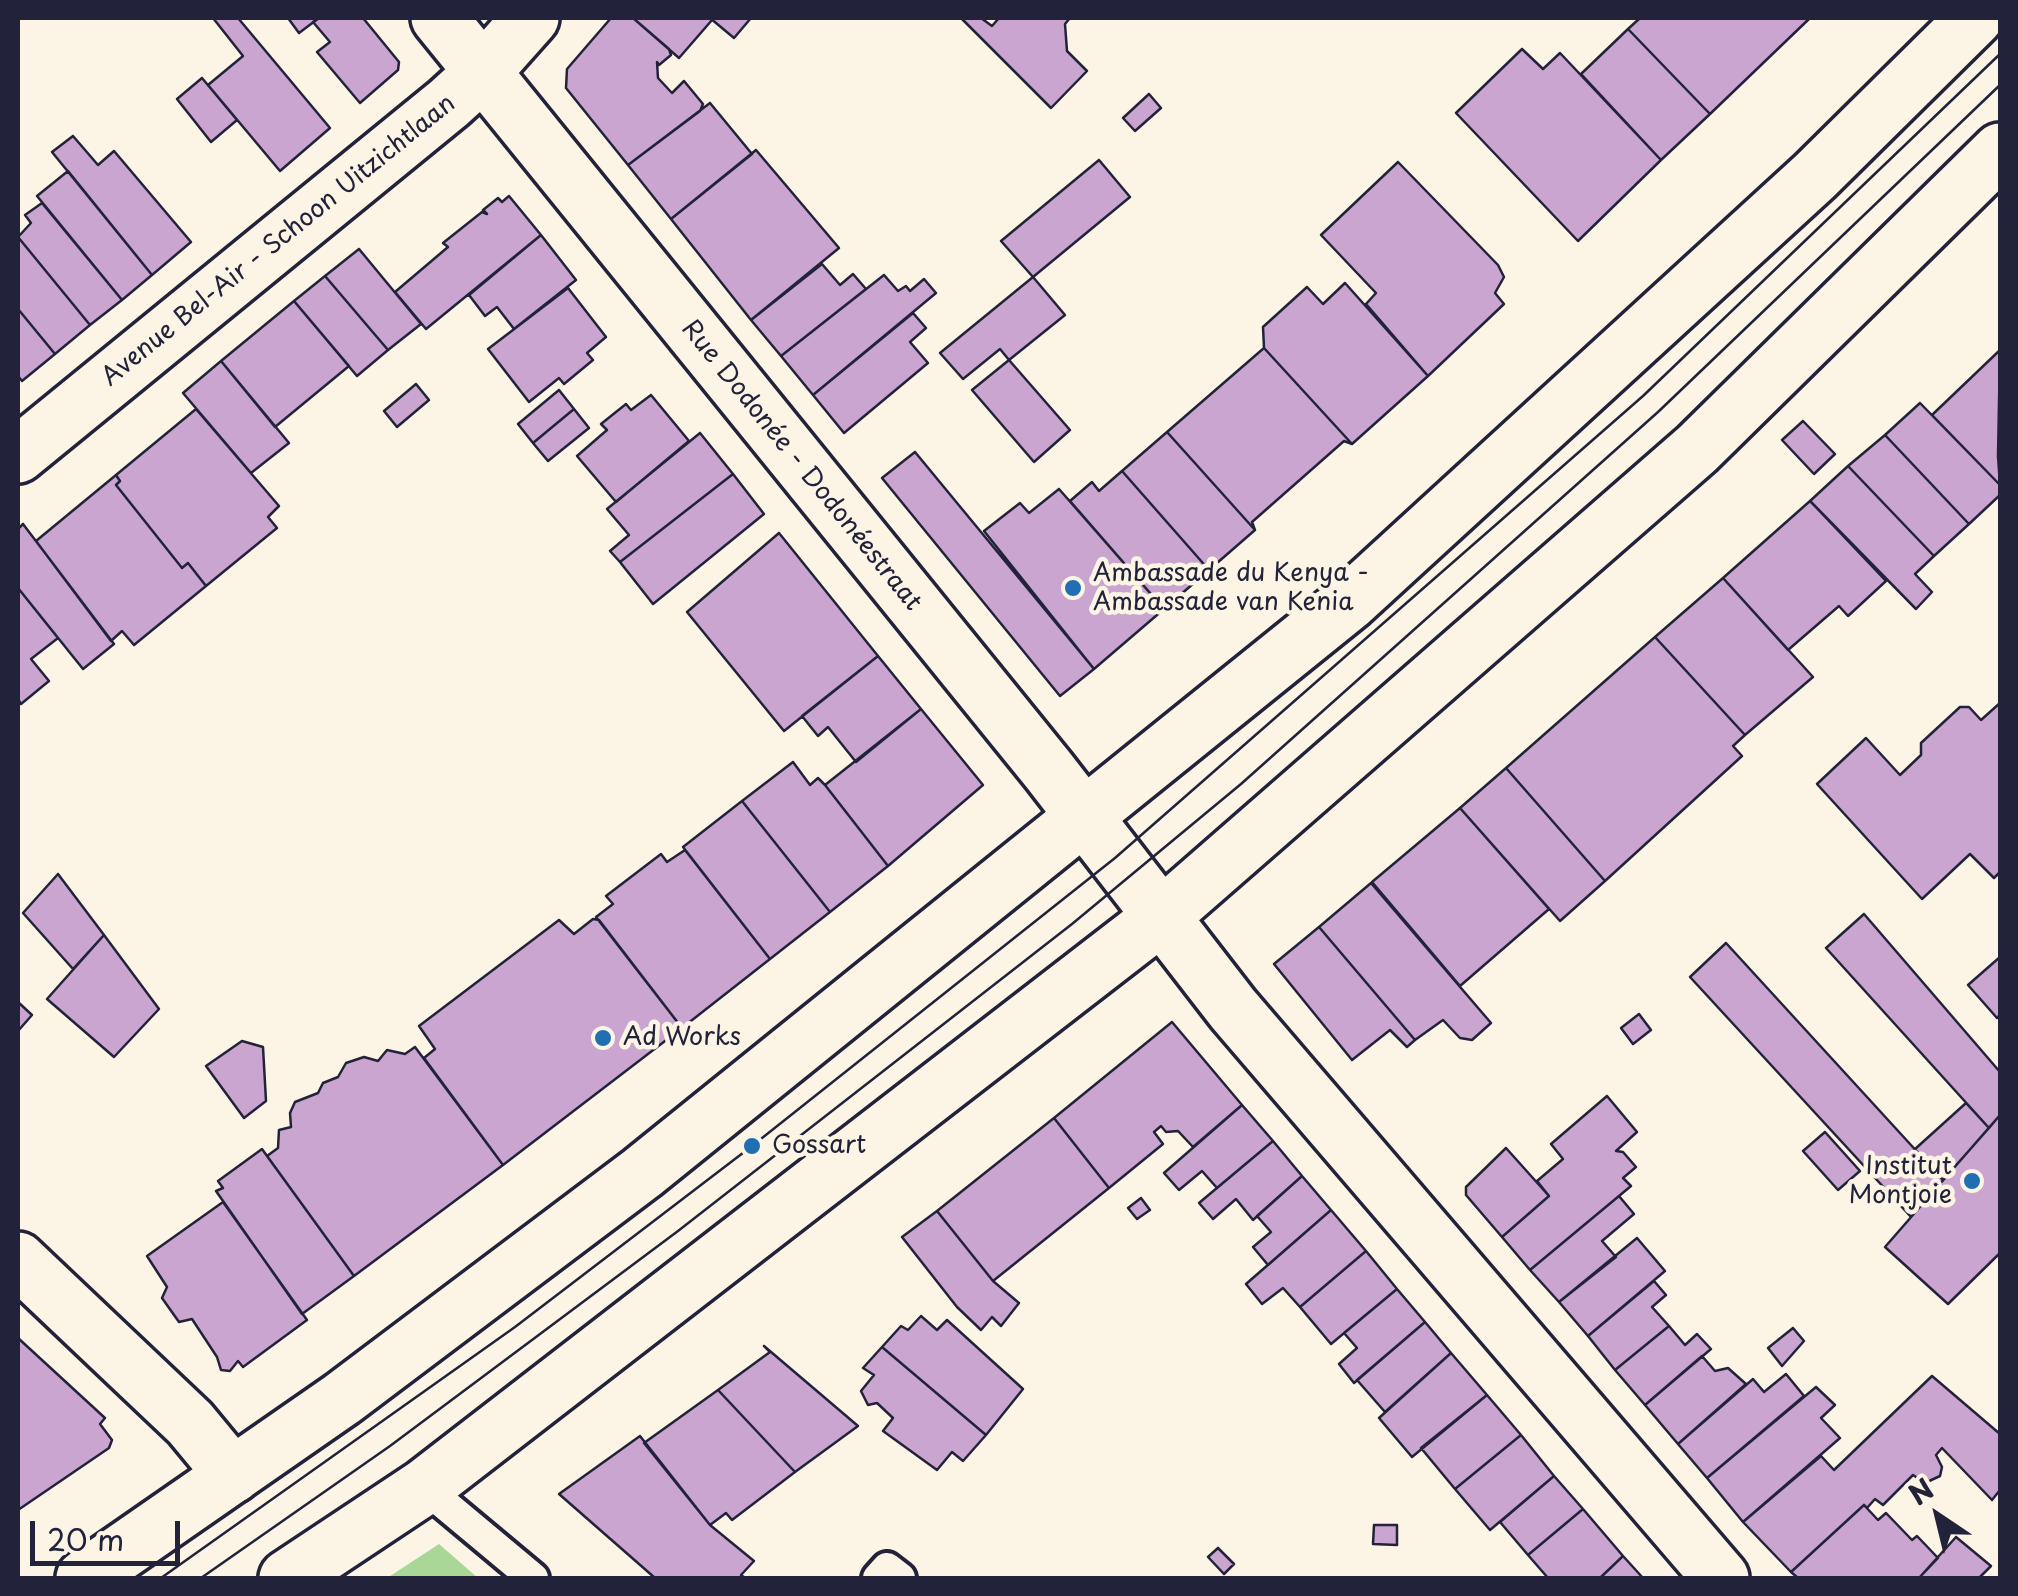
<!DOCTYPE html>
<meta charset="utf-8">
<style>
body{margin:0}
#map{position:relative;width:2018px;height:1596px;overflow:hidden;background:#fcf5e5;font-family:"Playpen Sans",sans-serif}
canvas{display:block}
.frame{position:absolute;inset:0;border:20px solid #22223b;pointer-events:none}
.north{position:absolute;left:1888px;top:1466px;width:100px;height:100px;-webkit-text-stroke:8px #fcf5e5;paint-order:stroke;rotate:325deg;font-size:28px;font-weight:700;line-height:40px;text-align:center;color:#22223b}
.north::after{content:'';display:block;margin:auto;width:35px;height:45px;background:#22223b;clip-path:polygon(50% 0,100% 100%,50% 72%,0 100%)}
.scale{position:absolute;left:30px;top:1521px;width:150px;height:45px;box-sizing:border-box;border:5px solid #22223b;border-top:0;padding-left:12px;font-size:30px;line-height:35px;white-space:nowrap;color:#22223b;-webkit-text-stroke:8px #fcf5e5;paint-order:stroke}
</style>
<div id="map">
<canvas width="2018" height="1596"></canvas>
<div class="frame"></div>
<div class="north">N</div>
<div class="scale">20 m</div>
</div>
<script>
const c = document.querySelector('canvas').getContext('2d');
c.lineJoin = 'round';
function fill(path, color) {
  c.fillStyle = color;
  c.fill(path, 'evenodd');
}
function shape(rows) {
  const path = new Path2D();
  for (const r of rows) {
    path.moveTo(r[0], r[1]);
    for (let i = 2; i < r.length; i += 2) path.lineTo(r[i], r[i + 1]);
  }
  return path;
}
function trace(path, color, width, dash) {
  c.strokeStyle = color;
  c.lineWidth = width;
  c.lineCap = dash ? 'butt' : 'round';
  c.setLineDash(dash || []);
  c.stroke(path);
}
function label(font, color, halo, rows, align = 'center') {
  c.font = font + ' "Playpen Sans",sans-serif';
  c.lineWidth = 9;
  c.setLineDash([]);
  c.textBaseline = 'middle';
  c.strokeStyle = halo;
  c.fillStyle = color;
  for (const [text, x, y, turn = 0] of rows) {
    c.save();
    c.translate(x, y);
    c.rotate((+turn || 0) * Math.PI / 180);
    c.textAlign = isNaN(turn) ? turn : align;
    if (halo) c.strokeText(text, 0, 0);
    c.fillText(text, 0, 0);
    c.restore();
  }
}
const green = shape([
 [439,1544,478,1578,387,1578]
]);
const building = shape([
 [213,18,238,18,330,128,280,171,208,85,243,56,213,18],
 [288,18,319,18,299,33,288,18],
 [319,18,363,18,399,62,398,70,360,103,317,52,330,42,313,22,319,18],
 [611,18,633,18,669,49,671,55,659,65,657,62,658,78,672,93,684,81,703,104,700,111,628,165,566,88,567,69,611,18],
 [633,18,710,18,712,20,679,58,633,18],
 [710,18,751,18,734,38,710,18],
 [961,18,981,18,992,26,999,18,1070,18,1065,24,1067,51,1087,71,1051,108,961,18],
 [1640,18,1810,18,1710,114,1628,29,1640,18],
 [1628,29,1710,114,1661,160,1581,74,1628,29],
 [1522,49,1543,69,1560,53,1661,160,1578,241,1456,113,1522,49],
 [202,78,237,120,211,142,177,99,202,78],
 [1149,94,1161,108,1135,131,1123,118,1149,94],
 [710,103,752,154,671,219,628,165,710,103],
 [73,136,98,165,114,151,191,242,152,275,52,152,73,136],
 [756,150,839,248,751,320,671,219,756,150],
 [1099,160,1130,197,1033,277,1001,241,1099,160],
 [1398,162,1498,265,1504,277,1495,293,1504,304,1428,376,1366,304,1376,293,1321,235,1398,162],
 [68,171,152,275,122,300,37,196,68,171],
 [509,196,541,235,426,329,395,292,448,247,443,243,482,212,487,214,483,210,498,198,502,202,509,196],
 [42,203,122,300,90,325,18,237,31,223,25,215,42,203],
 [541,235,576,280,514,329,497,307,485,316,469,295,541,235],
 [18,237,90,325,55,354,18,309,18,237],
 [359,249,421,324,388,350,325,276,359,249],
 [822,264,840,285,853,274,866,289,781,356,751,320,822,264],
 [884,275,898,291,906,286,910,291,924,279,936,293,813,395,781,356,884,275],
 [325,276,388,350,357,376,294,301,325,276],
 [1033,277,1065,315,1009,360,1000,349,963,379,940,353,1033,277],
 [1345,283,1428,376,1352,444,1264,348,1263,327,1307,287,1323,304,1345,283],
 [568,288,606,337,587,353,593,360,564,384,559,378,529,402,488,349,568,288],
 [294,301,349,366,275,427,221,361,294,301],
 [18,309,55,354,22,381,18,376,18,309],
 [913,313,926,328,910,342,928,363,844,433,813,395,913,313],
 [1264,348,1352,444,1344,441,1252,522,1255,530,1167,432,1264,348],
 [2000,350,1998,456,2000,485,1932,415,2000,350],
 [1009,360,1070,430,1034,462,972,390,1009,360],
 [221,361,289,443,251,473,183,393,221,361],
 [416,384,429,400,397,427,384,411,416,384],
 [559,390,574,409,533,443,518,424,559,390],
 [651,395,689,441,616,502,577,456,607,430,601,424,626,404,631,410,651,395],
 [1920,403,2000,485,2000,495,1969,524,1885,435,1920,403],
 [196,409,279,506,268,517,277,528,206,586,188,563,182,568,116,485,120,481,116,475,196,409],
 [574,409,589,428,548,461,533,443,574,409],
 [1803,421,1835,454,1814,474,1782,440,1803,421],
 [1167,432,1255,530,1209,570,1122,471,1167,432],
 [700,433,733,474,620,562,610,551,629,535,607,509,700,433],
 [1885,435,1969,524,1934,556,1848,466,1885,435],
 [915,452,1094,669,1060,696,882,478,915,452],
 [1848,466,1934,556,1915,574,1932,592,1916,609,1810,501,1848,466],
 [1122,471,1209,570,1164,609,1070,501,1092,482,1099,491,1122,471],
 [733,474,764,514,653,604,620,562,733,474],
 [116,475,120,481,116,485,182,568,188,563,206,586,134,645,122,631,111,641,36,541,116,475],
 [1059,489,1164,609,1094,669,984,531,1020,503,1029,513,1059,489],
 [1810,501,1886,581,1848,616,1839,606,1788,650,1723,578,1810,501],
 [23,524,114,644,83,669,18,588,18,529,23,524],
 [779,533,878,656,784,731,687,612,779,533],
 [1723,578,1813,677,1745,735,1655,637,1723,578],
 [18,588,58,638,31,659,49,681,21,704,18,699,18,588],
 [1655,637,1745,735,1733,746,1742,756,1605,881,1506,768,1655,637],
 [878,656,921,709,856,762,828,727,818,736,802,716,878,656],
 [2000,703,2000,872,1994,878,1970,854,1922,899,1817,784,1866,738,1900,775,1921,755,1921,743,1960,707,1969,707,1981,720,2000,703],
 [921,709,983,785,888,866,825,785,921,709],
 [793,762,810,785,818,778,825,785,888,866,830,912,742,801,793,762],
 [1506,768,1605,881,1560,921,1460,808,1506,768],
 [742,801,830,912,770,959,683,847,742,801],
 [1460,808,1549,909,1460,986,1372,882,1460,808],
 [685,850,770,959,682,1028,596,917,613,904,606,896,661,854,667,862,685,850],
 [58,874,104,935,73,969,23,913,58,874],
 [1371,883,1491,1023,1472,1040,1460,1038,1443,1020,1415,1040,1319,927,1371,883],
 [1864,914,2000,1072,2000,1115,1989,1128,1826,948,1864,914],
 [593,919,599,920,682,1028,503,1165,424,1058,435,1049,419,1026,559,920,574,934,593,919],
 [1319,927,1415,1040,1407,1047,1390,1030,1352,1060,1274,964,1319,927],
 [104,935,159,1009,114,1057,47,999,104,935],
 [1726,943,1943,1180,1911,1217,1690,977,1726,943],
 [2000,957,2000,1015,1997,1018,1968,985,2000,957],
 [18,1002,32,1015,18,1031,18,1002],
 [1639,1014,1651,1030,1633,1044,1621,1028,1639,1014],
 [1172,1022,1242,1105,1193,1147,1178,1131,1166,1132,1161,1126,1154,1132,1163,1144,1109,1188,1054,1118,1172,1022],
 [242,1041,263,1047,266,1101,244,1118,206,1066,242,1041],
 [415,1047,503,1165,354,1276,267,1156,278,1148,279,1130,291,1127,290,1113,295,1102,318,1093,323,1083,338,1077,346,1063,364,1057,378,1061,387,1050,405,1054,415,1047],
 [1607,1096,1637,1132,1616,1151,1623,1152,1636,1167,1623,1178,1631,1186,1530,1270,1502,1237,1549,1196,1537,1181,1563,1159,1551,1144,1607,1096],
 [1966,1103,1989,1128,1943,1180,1914,1150,1966,1103],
 [1242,1105,1273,1141,1217,1188,1202,1171,1179,1190,1164,1173,1242,1105],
 [2000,1115,2000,1253,1948,1304,1885,1247,2000,1115],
 [1054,1118,1109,1188,993,1281,937,1211,1054,1118],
 [1825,1132,1860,1171,1838,1190,1803,1151,1825,1132],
 [1273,1141,1302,1176,1253,1220,1236,1199,1213,1219,1199,1203,1273,1141],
 [1506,1148,1549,1196,1502,1237,1466,1195,1466,1187,1506,1148],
 [262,1149,354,1276,302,1314,216,1191,223,1188,218,1181,262,1149],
 [1302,1176,1331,1210,1268,1265,1253,1247,1271,1232,1257,1216,1302,1176],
 [1619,1196,1634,1214,1602,1241,1616,1257,1559,1302,1530,1270,1619,1196],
 [1141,1198,1150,1210,1137,1219,1128,1208,1141,1198],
 [223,1202,307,1320,243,1367,238,1361,230,1371,221,1370,217,1357,192,1319,179,1322,162,1298,167,1287,147,1256,223,1202],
 [1331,1210,1366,1251,1300,1307,1283,1288,1262,1304,1246,1284,1331,1210],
 [937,1211,993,1281,1019,1303,1001,1326,992,1317,981,1330,957,1307,902,1237,937,1211],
 [1637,1238,1665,1271,1588,1336,1559,1302,1637,1238],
 [1366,1251,1397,1289,1331,1344,1300,1307,1366,1251],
 [1654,1281,1666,1295,1652,1307,1669,1326,1615,1370,1588,1336,1654,1281],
 [1397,1289,1425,1322,1354,1383,1339,1364,1357,1348,1344,1333,1397,1289],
 [921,1316,937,1330,947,1320,1023,1389,986,1435,882,1347,901,1326,908,1330,921,1316],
 [1425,1322,1451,1353,1385,1412,1357,1380,1425,1322],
 [1669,1326,1685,1345,1697,1334,1711,1349,1645,1405,1615,1370,1669,1326],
 [1793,1328,1804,1341,1782,1366,1768,1348,1793,1328],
 [18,1338,105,1418,100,1424,112,1440,109,1448,18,1510,18,1338],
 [764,1346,858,1426,795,1472,718,1390,770,1352,764,1346],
 [882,1347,986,1435,963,1461,952,1452,937,1470,883,1431,893,1418,877,1403,868,1405,861,1391,874,1375,863,1368,882,1347],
 [1451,1353,1487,1395,1412,1457,1379,1418,1451,1353],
 [1702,1356,1715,1371,1728,1368,1746,1384,1678,1444,1645,1405,1702,1356],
 [1786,1374,1804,1396,1707,1478,1678,1444,1753,1379,1764,1392,1786,1374],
 [1932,1376,2000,1434,2000,1490,1992,1500,1942,1448,1936,1455,1942,1467,1940,1476,1925,1483,1913,1475,1883,1505,1875,1499,1867,1508,1864,1505,1791,1572,1743,1522,1821,1456,1834,1470,1932,1376],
 [1816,1387,1835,1405,1821,1418,1840,1438,1743,1522,1707,1478,1816,1387],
 [718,1390,795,1472,732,1520,726,1513,710,1525,644,1443,718,1390],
 [1487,1395,1521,1435,1455,1489,1421,1448,1487,1395],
 [1521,1435,1554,1476,1490,1530,1455,1489,1521,1435],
 [640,1436,710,1525,754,1561,741,1575,745,1578,655,1578,559,1494,640,1436],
 [1554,1476,1583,1509,1528,1555,1500,1522,1554,1476],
 [1864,1505,1878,1520,1886,1513,1912,1540,1917,1536,1938,1558,1919,1578,1798,1578,1791,1572,1864,1505],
 [1583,1509,1623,1556,1600,1578,1548,1578,1528,1555,1583,1509],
 [1374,1525,1397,1525,1397,1545,1373,1544,1374,1525],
 [1956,1537,1991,1566,1979,1578,1919,1578,1956,1537],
 [1218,1548,1234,1564,1224,1574,1208,1557,1218,1548],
 [1623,1556,1643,1578,1600,1578,1623,1556]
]);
const service = shape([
 [424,1487,533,1578],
 [878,1578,887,1568,900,1578]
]);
const minor = shape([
 [439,18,1049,771,1233,1009,1721,1578],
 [18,455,449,103,483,72,531,18],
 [18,1260,190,1423,233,1475]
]);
const secondary = shape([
 [84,1578,342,1399,642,1173,1351,601,1815,176,1975,18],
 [287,1578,424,1487,1161,917,1697,449,2000,151]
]);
const tram = shape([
 [161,1578,515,1327,752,1146,1115,858,1643,396,2000,54],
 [201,1578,390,1446,678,1231,1072,924,1241,784,1658,412,2000,85]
]);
const markers = [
 [1073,588,10,"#1f6fb2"],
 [603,1038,10,"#1f6fb2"],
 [752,1146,10,"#1f6fb2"],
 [1972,1181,10,"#1f6fb2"]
];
const streetNames = [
 ["Avenue Bel-Air - Schoon Uitzichtlaan",279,241,-39],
 ["Rue Dodonée - Dodonéestraat",801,466,51]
];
const poiNames = [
 ["Ambassade du Kenya -",1093,574],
 ["Ambassade van Kenia",1093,603],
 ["Ad Works",623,1038],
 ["Gossart",772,1146],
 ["Institut",1952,1167,"right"],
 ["Montjoie",1952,1196,"right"]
];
fill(green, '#a9d797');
fill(building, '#c9a5cf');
trace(building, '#22223b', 2.5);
trace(service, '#22223b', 38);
trace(minor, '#22223b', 62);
trace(secondary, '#22223b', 62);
trace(service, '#fcf5e5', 30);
trace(minor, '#fcf5e5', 55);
trace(secondary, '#fcf5e5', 55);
trace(tram, '#22223b', 2.5);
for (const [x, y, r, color] of markers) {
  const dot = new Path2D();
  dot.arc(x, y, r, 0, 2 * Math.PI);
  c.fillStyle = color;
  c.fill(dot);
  trace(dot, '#fcf5e5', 4);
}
label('25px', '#22223b', '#fcf5e5', streetNames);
label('25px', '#22223b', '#fcf5e5', poiNames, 'left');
</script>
